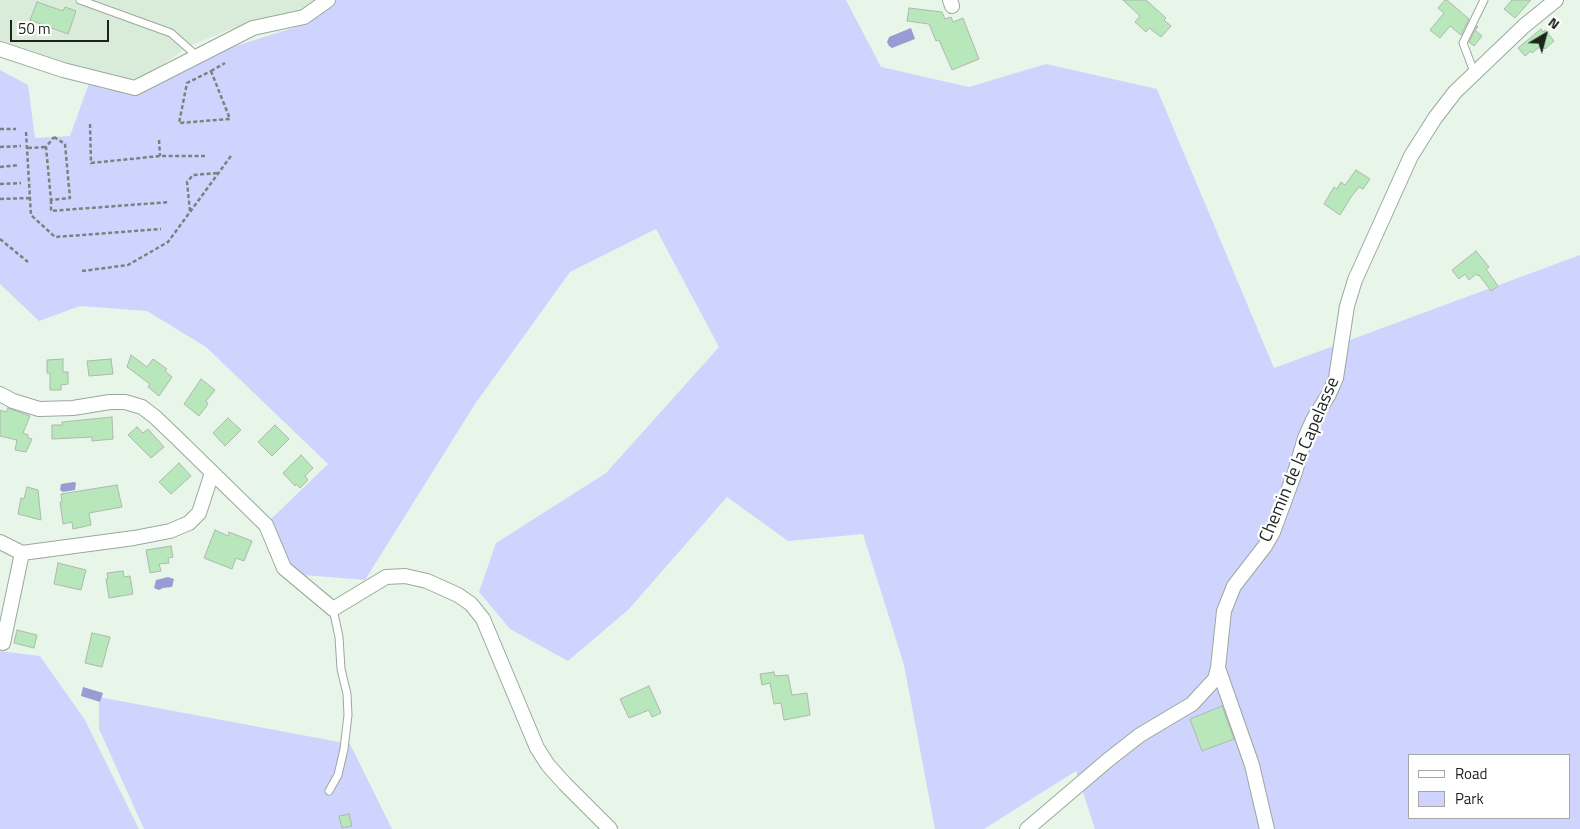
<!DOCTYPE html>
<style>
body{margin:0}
#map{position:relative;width:1580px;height:829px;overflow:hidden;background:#e8f6e9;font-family:"Titillium Web",sans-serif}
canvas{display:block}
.legend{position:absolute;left:1408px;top:754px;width:162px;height:65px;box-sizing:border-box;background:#fff;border:1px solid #a5a7a5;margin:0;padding:6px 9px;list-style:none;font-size:15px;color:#1e231e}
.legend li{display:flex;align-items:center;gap:10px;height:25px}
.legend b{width:25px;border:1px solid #a5a7a5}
.north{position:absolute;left:1520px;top:10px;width:50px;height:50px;-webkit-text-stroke:4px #fff;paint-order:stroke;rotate:37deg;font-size:14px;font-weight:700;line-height:20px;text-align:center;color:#1e231e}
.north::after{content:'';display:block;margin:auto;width:18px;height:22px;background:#1e231e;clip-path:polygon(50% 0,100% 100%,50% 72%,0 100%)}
.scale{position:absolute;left:10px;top:20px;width:99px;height:22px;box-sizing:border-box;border:2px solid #1e231e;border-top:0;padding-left:6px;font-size:15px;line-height:18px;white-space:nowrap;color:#1e231e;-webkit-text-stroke:4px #fff;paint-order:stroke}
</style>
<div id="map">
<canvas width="1580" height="829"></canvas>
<ul class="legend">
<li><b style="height:6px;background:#fff"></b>Road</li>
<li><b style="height:14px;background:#cfd4ff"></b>Park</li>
</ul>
<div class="north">N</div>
<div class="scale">50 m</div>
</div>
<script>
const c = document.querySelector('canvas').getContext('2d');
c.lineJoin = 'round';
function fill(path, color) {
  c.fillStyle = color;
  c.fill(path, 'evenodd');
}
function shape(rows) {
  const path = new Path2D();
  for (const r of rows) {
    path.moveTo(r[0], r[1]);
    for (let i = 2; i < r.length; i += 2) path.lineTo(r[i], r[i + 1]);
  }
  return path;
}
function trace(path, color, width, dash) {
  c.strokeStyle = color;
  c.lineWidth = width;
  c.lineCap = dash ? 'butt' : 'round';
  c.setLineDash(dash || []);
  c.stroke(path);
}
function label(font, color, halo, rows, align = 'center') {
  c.font = font + ' "Titillium Web",sans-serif';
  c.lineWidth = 4.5;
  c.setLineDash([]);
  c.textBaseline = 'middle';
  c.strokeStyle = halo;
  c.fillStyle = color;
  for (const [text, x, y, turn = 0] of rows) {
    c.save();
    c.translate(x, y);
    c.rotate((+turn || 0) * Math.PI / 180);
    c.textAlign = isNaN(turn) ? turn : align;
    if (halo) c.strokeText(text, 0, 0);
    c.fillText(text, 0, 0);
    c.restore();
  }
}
const built = shape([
 [0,0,319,0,305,9,228,30,187,47,149,75,127,82,61,63,0,41]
]);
const green = shape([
 [334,0,846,0,881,67,969,87,1046,64,1157,89,1274,368,1580,255,1580,829,1095,829,1076,771,984,829,935,829,904,665,863,534,788,541,727,497,629,609,568,661,510,629,479,592,496,543,606,473,719,347,656,229,570,272,475,404,365,580,292,574,271,519,328,464,206,347,147,311,80,306,39,321,0,284,0,70,28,85,35,138,70,136,89,83,101,88,133,94,144,91,229,48,296,27,317,15],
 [1409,755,1569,755,1569,818,1409,818],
 [0,651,40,656,85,720,139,829,0,829],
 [99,697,350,744,392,829,144,829,99,729]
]);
const water = shape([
 [911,28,915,39,892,48,889,46,887,42,889,37],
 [74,482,76,483,75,490,63,492,60,490,61,484],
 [168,577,174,579,172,587,163,588,159,590,154,588,156,580],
 [83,687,103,693,100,702,81,696]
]);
const building = shape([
 [1123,0,1146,0,1166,18,1164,20,1171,26,1161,37,1149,28,1146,32,1135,22,1140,16,1123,0],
 [1445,0,1447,0,1469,19,1461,35,1450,26,1440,38,1430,30,1444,13,1438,8,1445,0],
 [1512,0,1531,0,1515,18,1504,9,1512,0],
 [37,2,63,11,65,7,76,11,68,34,30,20,37,2],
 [909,8,942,12,945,19,951,17,953,22,963,18,979,59,952,70,939,40,936,41,929,24,907,21,909,8],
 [1477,26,1478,27,1475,30,1482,36,1474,46,1469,42,1477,26],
 [1541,29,1543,32,1545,30,1554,41,1545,49,1542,45,1532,53,1531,51,1525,56,1518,48,1541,29],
 [1356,170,1370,179,1363,189,1359,187,1351,197,1340,215,1324,204,1334,187,1337,189,1341,182,1345,185,1356,170],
 [1476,251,1489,267,1486,269,1498,286,1491,291,1479,275,1478,276,1476,274,1469,280,1465,274,1459,279,1452,270,1476,251],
 [131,355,147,367,153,359,167,369,165,371,172,377,159,396,148,387,150,384,127,367,131,355],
 [63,359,63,372,68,372,68,384,61,385,61,390,50,390,50,373,47,373,47,360,63,359],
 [111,359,113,374,89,376,87,361,111,359],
 [201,379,215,390,206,401,208,404,199,416,184,404,201,379],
 [8,408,30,416,23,433,28,435,28,438,32,439,26,452,15,450,17,440,0,436,0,410,6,412,8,408],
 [112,417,113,439,92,441,92,437,52,439,52,425,62,425,62,422,112,417],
 [228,418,241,430,225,446,213,433,228,418],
 [275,425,289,439,272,456,258,442,275,425],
 [137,427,143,433,148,429,164,447,151,458,128,435,137,427],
 [301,455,313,468,305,476,308,480,300,488,296,484,295,486,283,473,301,455],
 [179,463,191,476,171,494,159,482,179,463],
 [117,485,122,507,89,513,91,525,73,529,72,522,63,524,60,502,62,502,61,494,117,485],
 [27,487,38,490,41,520,18,514,21,498,24,499,27,487],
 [215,530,228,536,229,532,252,541,244,561,236,558,232,569,204,558,215,530],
 [171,546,173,557,168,558,169,563,159,564,161,571,150,573,146,550,171,546],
 [58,563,86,570,81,590,54,584,58,563],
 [123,571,124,577,130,576,133,594,109,598,106,579,108,579,107,573,123,571],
 [17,630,37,635,34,648,14,643,17,630],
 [92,633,110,637,102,667,85,663,92,633],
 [774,672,775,676,788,675,792,695,807,693,810,715,784,720,781,703,774,704,770,683,762,685,760,674,774,672],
 [649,686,661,713,652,717,649,710,629,718,620,699,649,686],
 [1222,706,1234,739,1202,751,1190,719,1222,706],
 [349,814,352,826,342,828,339,816,349,814]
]);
const path = shape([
 [211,71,230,119,179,123,187,83,211,71],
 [211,71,225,63],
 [90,124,91,163,160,156,205,156],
 [0,129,16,129],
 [26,132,31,215,55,237,161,229],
 [54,137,65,144,70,198,51,200,46,147,54,137],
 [159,140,160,156],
 [0,147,21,146],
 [28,148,46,147],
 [0,167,19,165],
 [0,184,21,183],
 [0,199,30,198],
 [51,200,51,211,169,202],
 [190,211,187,182,193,175,218,173],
 [0,239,28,262],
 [82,271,128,265,168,242,231,156]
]);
const lane = shape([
 [80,0,171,33,197,56],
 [1474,72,1463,43,1484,0],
 [329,791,338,775,344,749,348,715,347,694,341,669,339,637,333,609]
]);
const street = shape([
 [950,0,952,6],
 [0,49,63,70,135,88,253,28,304,17,328,0],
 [0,394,13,401,39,409,73,408,110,402,125,402,142,407,155,417,177,438,266,525,284,568,333,609,386,577,405,576,427,581,458,595,471,604,483,619,537,748,548,765,565,784,610,829],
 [0,542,22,553,134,538,170,531,189,523,199,513,212,473],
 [3,643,22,553],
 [1218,668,1252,765,1267,829],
 [1027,829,1108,760,1140,735,1192,704,1215,679,1218,668,1224,611,1234,586,1265,546,1273,532,1295,472,1305,438,1313,420,1329,394,1336,378,1347,306,1355,280,1411,156,1435,118,1455,92,1524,26,1556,0]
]);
const streetNames = [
 ["Chemin de la Capelasse",1300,460,-67]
];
fill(built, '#d8ecd9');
fill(green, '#cfd4ff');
fill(water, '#989cd2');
fill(building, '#b7e7ba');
trace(building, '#acb9ac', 1);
trace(lane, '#9ba89b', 9);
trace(street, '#9ba89b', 16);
trace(path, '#7a837b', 2.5, [4, 2.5]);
trace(lane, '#fff', 7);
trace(street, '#fff', 14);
label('18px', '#1e231e', '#fff', streetNames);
</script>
